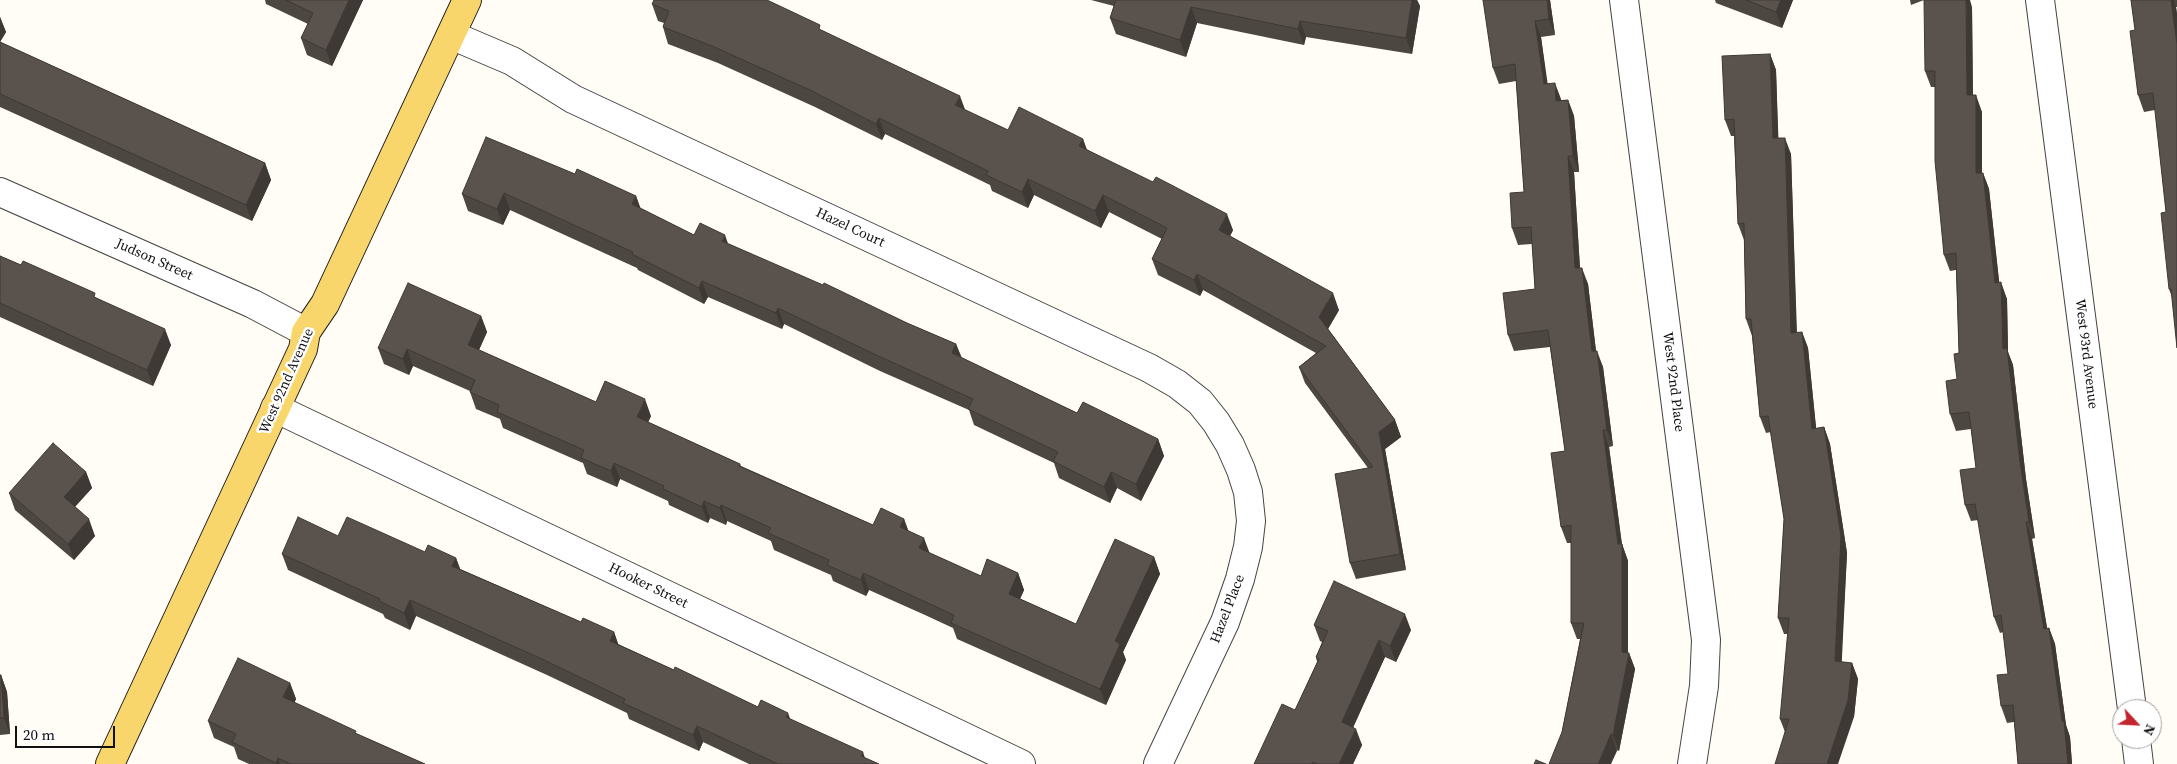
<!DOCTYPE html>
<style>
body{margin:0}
#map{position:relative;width:2177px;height:764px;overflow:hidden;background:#fffdf5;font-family:"Source Serif 4",serif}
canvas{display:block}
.north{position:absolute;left:2112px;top:699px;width:50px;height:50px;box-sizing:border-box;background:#fff;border:1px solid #a0a0a0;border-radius:50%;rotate:115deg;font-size:14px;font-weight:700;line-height:20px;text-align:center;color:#111}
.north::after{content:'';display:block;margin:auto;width:18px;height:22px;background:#c4262e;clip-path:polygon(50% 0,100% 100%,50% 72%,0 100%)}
.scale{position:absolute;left:15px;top:726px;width:100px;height:22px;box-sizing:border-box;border:2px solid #111;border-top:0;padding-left:6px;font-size:15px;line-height:18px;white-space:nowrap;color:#111;-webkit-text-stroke:4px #fff;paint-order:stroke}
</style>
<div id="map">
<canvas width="2177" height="764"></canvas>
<div class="north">N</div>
<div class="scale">20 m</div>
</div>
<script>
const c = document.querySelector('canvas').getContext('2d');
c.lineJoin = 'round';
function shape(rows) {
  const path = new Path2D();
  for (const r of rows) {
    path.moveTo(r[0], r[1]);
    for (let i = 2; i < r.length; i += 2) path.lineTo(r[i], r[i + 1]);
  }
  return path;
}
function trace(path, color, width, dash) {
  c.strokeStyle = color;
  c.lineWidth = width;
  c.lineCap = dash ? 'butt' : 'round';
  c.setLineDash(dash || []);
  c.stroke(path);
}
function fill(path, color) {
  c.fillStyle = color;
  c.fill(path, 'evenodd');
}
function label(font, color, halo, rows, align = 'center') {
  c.font = font + ' "Source Serif 4",serif';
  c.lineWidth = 5;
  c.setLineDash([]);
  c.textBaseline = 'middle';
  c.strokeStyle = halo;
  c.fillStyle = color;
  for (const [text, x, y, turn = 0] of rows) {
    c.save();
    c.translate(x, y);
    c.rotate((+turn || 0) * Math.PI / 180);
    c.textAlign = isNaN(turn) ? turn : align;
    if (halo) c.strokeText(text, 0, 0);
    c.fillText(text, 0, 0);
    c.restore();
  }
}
const minor = shape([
 [1624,0,1706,640,1704,686,1692,764],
 [2040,0,2132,709],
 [451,35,512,61,573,99,1149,368,1177,384,1200,402,1216,422,1230,445,1241,470,1248,492,1251,521,1248,547,1240,579,1225,622,1158,764],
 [0,192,253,304,306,332],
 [275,408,1021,764],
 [2136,739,2139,764]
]);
const primary = shape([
 [110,764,303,349,306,332,325,304,467,0]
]);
const wall = shape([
 [265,0,363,0,332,66,307,55,301,38,308,24,266,4],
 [1091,0,1417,0,1420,6,1412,54,1306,37,1304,45,1197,23,1186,57,1116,34,1110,18,1114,6],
 [1550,0,1555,35,1541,37,1547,84,1561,100,1568,100,1574,116,1579,172,1574,172,1580,268,1588,284,1596,351,1603,367,1613,446,1609,447,1622,544,1628,561,1628,653,1629,653,1635,669,1619,751,1562,732,1580,639,1577,639,1571,623,1571,543,1567,543,1561,527,1565,451,1550,347,1514,351,1508,335,1535,289,1532,244,1518,245,1512,228,1524,192,1516,81,1499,84,1493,68],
 [1715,0,1793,0,1782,28,1716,3],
 [1910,0,1924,0,1911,5],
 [2131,0,2177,0,2177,7,2176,7,2177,14,2177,348,2172,297,2169,289,2166,212,2155,110,2144,112,2138,95,2135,30],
 [652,4,823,31,965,110,1008,130,1083,139,1086,149,1233,230,1230,236,1339,310,1328,329,1395,420,1401,437,1385,449,1406,570,1356,579,1350,563,1368,468,1305,383,1299,367,1316,353,1203,290,1200,296,1158,275,1152,259,1162,239,1109,212,1101,228,1034,195,1028,208,992,191,990,185,885,134,882,140,815,107,718,63,668,44,663,27,664,23,658,21],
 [1972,7,1973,95,1982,112,1982,173,1983,173,1989,189,1999,282,2007,299,2008,352,2013,365,2026,479,2035,538,2032,539,2047,628,2049,628,2055,644,2066,725,2070,737,2072,764,2018,764,2014,722,2007,723,2001,706,2008,674,2003,632,2000,633,1994,617,1978,520,1971,521,1965,505,1976,468,1971,429,1956,431,1950,414,1957,379,1959,353,1956,270,1950,271,1944,255,1935,87,1931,87,1925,71],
 [0,17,6,32,0,42,265,163,271,180,252,221,0,107],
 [1770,54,1776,70,1778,138,1791,154,1797,333,1802,332,1808,348,1816,429,1824,427,1830,444,1847,553,1841,662,1852,663,1858,679,1854,717,1785,732,1780,719,1788,634,1784,634,1778,618,1784,519,1771,432,1766,433,1760,417,1752,336,1746,319,1744,240,1738,224,1734,136,1731,136,1725,120],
 [575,174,636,196,640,208,694,235,728,244,907,323,956,344,962,358,1077,413,1158,439,1164,456,1141,501,1117,488,1110,503,1059,478,1054,463,974,425,969,410,880,371,784,324,782,329,708,297,704,304,638,270,637,268,510,210,503,225,468,211,462,194],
 [0,256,97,298,171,345,153,386,0,317],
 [481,316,487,332,479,350,596,402,651,416,648,422,740,464,741,466,873,525,904,519,908,531,929,553,981,576,1018,573,1024,590,1020,599,1076,624,1154,557,1160,574,1123,652,1126,660,1106,705,957,639,953,628,925,615,869,590,866,596,833,581,831,575,774,550,771,541,727,521,726,525,710,518,708,523,669,505,668,501,620,479,617,487,587,474,583,463,503,428,500,419,476,409,470,392,470,391,413,366,409,375,384,364,378,348],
 [86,472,92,488,75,507,95,536,74,560,15,510,9,493],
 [338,536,456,558,460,569,581,622,614,632,618,644,674,670,758,707,790,719,865,758,879,764,749,764,703,742,699,751,629,719,627,713,547,675,416,616,410,630,385,618,383,614,288,570,282,554],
 [1314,625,1411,630,1396,662,1385,657,1353,727,1362,745,1353,764,1254,764,1295,710,1317,662,1316,657,1322,642,1320,641],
 [0,675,1,675,7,692,10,734,0,735],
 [290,683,296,699,294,703,357,734,425,764,249,764,238,759,234,747,214,738,208,721]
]);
const shadedWall = shape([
 [349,0,363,0,332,66,326,50],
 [1412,0,1417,0,1420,6,1412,54,1406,38],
 [1547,0,1550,0,1555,35,1549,19],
 [1781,0,1793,0,1782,28,1776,12],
 [1966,0,1970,0,1972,7,1973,112,1967,95],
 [2171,0,2174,0,2176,7,2177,14,2177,46],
 [1191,7,1197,23,1186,57,1180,40],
 [0,17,6,32,0,42],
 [1300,21,1306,37,1304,45,1298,29],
 [1535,21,1541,37,1550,100,1544,84],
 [1770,54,1776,70,1779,155,1773,138],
 [1555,83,1561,99,1562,117,1556,101],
 [1976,95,1982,112,1982,190,1976,173],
 [960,96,966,112,955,105],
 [1568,100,1574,116,1579,172,1573,156],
 [879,118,885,134,882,140,876,124],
 [1785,138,1791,154,1797,349,1791,333],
 [1083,139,1089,155,1079,146],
 [1568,156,1574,172,1581,285,1575,268],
 [265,163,271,180,252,221,246,205],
 [1983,173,1989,189,2001,298,2001,282,2007,299,2008,352,2013,365,2026,479,2035,538,2029,522,2003,349],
 [1028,179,1034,195,1028,208,1022,192],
 [504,193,510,210,503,225,497,209],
 [1103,195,1109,212,1101,228,1095,211],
 [636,196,642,212,632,204],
 [1227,214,1233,230,1225,246,1219,230],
 [725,235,731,252,722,241],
 [1582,268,1588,284,1598,368,1592,351],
 [1197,274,1203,290,1200,296,1194,280],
 [702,281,708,297,704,304,699,288],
 [1333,293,1339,310,1325,334,1319,317],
 [778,308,784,324,782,329,776,313],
 [481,316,487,332,474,361,468,345],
 [165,329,171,345,153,386,147,370],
 [1802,332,1808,348,1818,446,1812,429],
 [956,344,962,360,952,353],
 [407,349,413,366,409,375,403,359],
 [1597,351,1603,367,1613,446,1607,430],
 [645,399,651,416,643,433,637,417],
 [1395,420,1401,437,1385,449,1406,570,1400,554,1379,432],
 [1824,427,1830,444,1847,553,1841,678,1835,661],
 [1603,430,1609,447,1622,546,1622,544,1628,561,1628,661,1629,653,1635,669,1619,751,1613,735,1618,544],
 [1158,439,1164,456,1141,501,1136,484],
 [614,463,620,479,617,487,611,471],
 [86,472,92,488,69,513,64,497],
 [1111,472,1117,488,1110,503,1104,487],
 [704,501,710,518,708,523,702,507],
 [721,505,727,521,726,525,720,508],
 [89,519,95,536,74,560,68,544],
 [904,519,910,535,900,527],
 [2026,522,2032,539,2050,645,2044,629],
 [924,538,930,554,919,548],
 [1154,557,1160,574,1123,652,1126,660,1106,705,1100,689,1115,641],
 [456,558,462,574,452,566],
 [863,573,869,590,866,596,861,580],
 [1018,573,1024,590,1015,610,1009,594],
 [410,600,416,616,410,630,404,613],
 [1405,614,1411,630,1396,662,1390,646],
 [2049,628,2055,644,2066,725,2070,737,2072,764,2068,764],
 [614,632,620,649,610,641],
 [1379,640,1385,657,1348,739,1342,722],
 [1852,663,1858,679,1854,717,1838,764,1827,764],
 [1,675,7,692,10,734,4,718],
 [290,683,296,699,289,714,283,697],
 [788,713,794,729,786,717],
 [697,726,703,742,699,751,693,735],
 [1356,729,1362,745,1353,764,1339,764],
 [1611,734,1617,751,1611,764,1598,764],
 [863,752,867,764,861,756],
 [278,758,280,764,276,764,276,763]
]);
const building = shape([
 [286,0,349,0,326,50,301,38,313,13,286,0],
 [654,0,767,0,820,25,819,29,960,96,955,105,1008,130,1019,107,1083,139,1079,146,1153,182,1156,177,1227,214,1219,230,1333,293,1319,317,1395,420,1379,432,1400,554,1350,563,1335,474,1373,467,1299,367,1326,346,1197,274,1194,280,1152,259,1167,228,1103,195,1095,211,1028,179,1022,192,986,175,988,171,879,118,876,124,810,90,712,46,663,27,669,11,652,4,654,0],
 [1116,0,1412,0,1406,38,1300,21,1298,29,1191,7,1180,40,1110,18,1116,0],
 [1483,0,1547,0,1549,19,1535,21,1544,84,1555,83,1556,101,1568,100,1573,156,1568,156,1575,268,1582,268,1592,351,1597,351,1607,430,1603,430,1618,544,1622,544,1622,652,1629,653,1613,735,1611,734,1598,764,1549,764,1562,732,1584,623,1571,623,1571,525,1561,527,1551,453,1565,451,1548,330,1508,335,1503,293,1535,289,1531,227,1512,228,1510,193,1524,192,1515,64,1493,68,1483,0],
 [1746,0,1781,0,1776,12,1746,0],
 [1924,0,1966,0,1967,95,1976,95,1976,173,1983,173,1995,283,2001,282,2003,349,2007,348,2020,462,2029,522,2026,522,2044,629,2049,628,2062,721,2064,721,2068,764,2018,764,2013,705,2001,706,1997,675,2008,674,2001,615,1994,617,1975,504,1965,505,1960,470,1976,468,1969,412,1950,414,1946,381,1957,379,1954,354,1959,353,1956,253,1944,255,1935,161,1935,71,1925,71,1924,0],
 [2131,0,2171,0,2177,44,2177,348,2171,289,2169,289,2161,213,2166,212,2153,93,2138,95,2130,31,2135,30,2131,0],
 [0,42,265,163,246,205,0,94,0,42],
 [1770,54,1773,138,1785,138,1791,333,1802,332,1812,429,1824,427,1841,536,1835,661,1852,663,1848,700,1827,764,1775,764,1789,719,1780,719,1789,618,1778,618,1784,519,1768,416,1760,417,1751,319,1746,319,1744,223,1738,224,1734,119,1725,120,1722,56,1770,54],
 [486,137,575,174,577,169,636,196,632,204,694,235,700,223,725,235,722,241,823,285,824,283,907,323,956,344,952,353,1077,413,1083,402,1158,439,1136,484,1111,472,1104,487,1053,461,1058,452,968,409,973,399,874,354,778,308,776,313,702,281,699,288,632,254,633,252,504,193,497,209,462,194,486,137],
 [0,256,21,265,23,261,95,293,94,297,165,329,147,370,0,303,0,256],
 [408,283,481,316,468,345,596,402,605,381,645,399,637,417,740,464,739,466,873,525,881,508,904,519,900,527,924,538,919,548,981,576,987,559,1018,573,1009,594,1076,624,1115,539,1154,557,1115,641,1120,644,1100,689,951,623,954,615,919,599,863,573,861,580,827,565,829,560,768,533,771,528,721,505,720,508,704,501,702,507,663,489,664,486,614,463,611,471,581,458,584,450,497,412,499,405,470,392,475,380,407,349,403,359,378,348,408,283],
 [53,443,86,472,64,497,89,519,68,544,9,493,53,443],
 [298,517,338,536,347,517,425,552,428,545,456,558,452,566,581,622,583,618,614,632,610,641,674,670,675,667,758,707,761,700,788,713,786,717,863,752,861,756,879,764,778,764,697,726,693,735,623,703,625,699,542,659,410,600,404,613,379,601,380,599,282,554,298,517],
 [1334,581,1405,614,1390,646,1379,640,1342,722,1356,729,1339,764,1317,764,1313,762,1312,764,1254,764,1282,704,1295,710,1319,659,1316,657,1328,631,1314,625,1334,581],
 [238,658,290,683,283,697,356,731,355,733,425,764,291,764,278,758,276,763,232,742,236,734,208,721,238,658],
 [0,675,1,675,4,718,0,718,0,675],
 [1536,760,1546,764,1534,764,1536,760]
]);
const streetNames = [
 ["Hazel Court",850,228,25],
 ["Judson Street",154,260,24],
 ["West 93rd Avenue",2086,354,83],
 ["West 92nd Avenue",287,381,-66],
 ["West 92nd Place",1673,382,83],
 ["Hooker Street",648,586,26],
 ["Hazel Place",1228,609,-69]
];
trace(minor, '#444', 30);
trace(primary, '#222', 30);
trace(minor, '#fff', 28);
trace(primary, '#f9d66b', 28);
fill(wall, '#4d4742');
fill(shadedWall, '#3f3936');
fill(building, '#5a524d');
trace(building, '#3f3936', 1);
label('14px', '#111', '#fff', streetNames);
</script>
